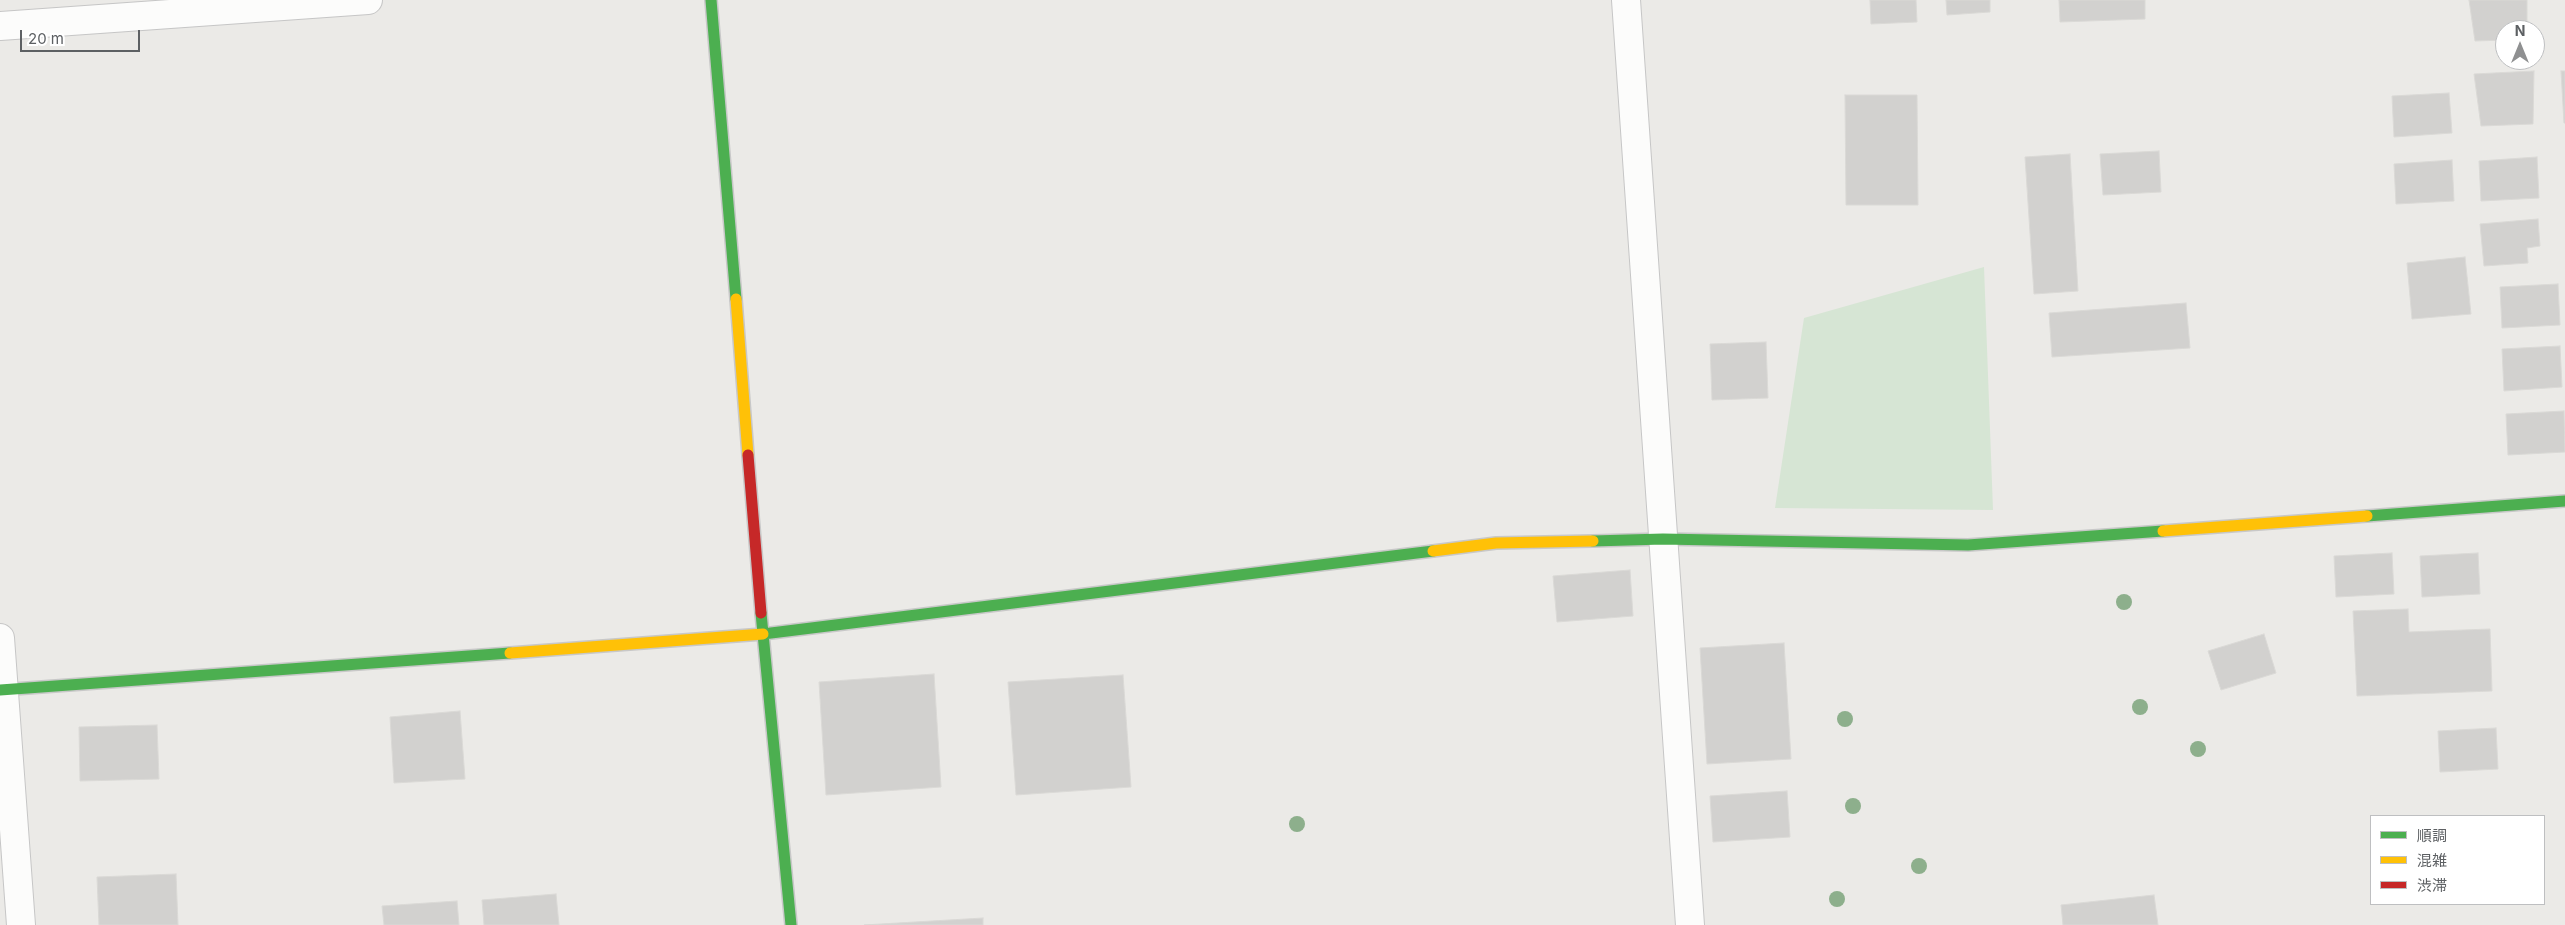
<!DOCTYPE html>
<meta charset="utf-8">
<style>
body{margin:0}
#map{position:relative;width:2565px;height:925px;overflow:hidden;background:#ebeae7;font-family:Inter,"Noto Sans JP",sans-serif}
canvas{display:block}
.legend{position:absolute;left:2370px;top:815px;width:175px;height:90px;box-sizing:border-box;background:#fff;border:1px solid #bebfc1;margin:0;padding:6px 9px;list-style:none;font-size:15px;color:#5d6063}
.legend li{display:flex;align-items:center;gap:10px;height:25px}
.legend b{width:25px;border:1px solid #bebfc1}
.north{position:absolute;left:2495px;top:20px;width:50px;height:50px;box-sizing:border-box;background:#fff;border:1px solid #bebfc1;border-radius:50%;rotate:0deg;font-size:14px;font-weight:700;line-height:20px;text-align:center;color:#5d6063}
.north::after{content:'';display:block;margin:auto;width:18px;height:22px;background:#8f9091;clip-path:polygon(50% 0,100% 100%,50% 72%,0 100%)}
.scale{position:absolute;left:20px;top:30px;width:120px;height:22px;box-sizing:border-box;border:2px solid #5d6063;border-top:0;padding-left:6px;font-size:15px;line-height:18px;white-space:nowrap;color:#5d6063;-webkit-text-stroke:4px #fff;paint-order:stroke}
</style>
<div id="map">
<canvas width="2565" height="925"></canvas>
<ul class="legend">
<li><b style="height:6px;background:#4caf50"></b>順調</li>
<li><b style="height:6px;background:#ffc107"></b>混雑</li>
<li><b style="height:6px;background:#c62828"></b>渋滞</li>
</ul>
<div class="north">N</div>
<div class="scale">20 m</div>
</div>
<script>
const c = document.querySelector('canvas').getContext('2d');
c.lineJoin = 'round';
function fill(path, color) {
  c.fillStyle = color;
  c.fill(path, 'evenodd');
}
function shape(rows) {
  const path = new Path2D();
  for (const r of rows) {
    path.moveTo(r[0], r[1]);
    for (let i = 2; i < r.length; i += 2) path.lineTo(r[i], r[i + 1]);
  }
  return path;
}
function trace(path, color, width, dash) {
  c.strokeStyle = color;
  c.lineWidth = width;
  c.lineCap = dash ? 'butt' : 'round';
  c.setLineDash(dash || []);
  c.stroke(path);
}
const green = shape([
 [1984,267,1993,510,1775,508,1804,318]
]);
const building = shape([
 [1870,0,1916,0,1917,22,1871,24,1870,0],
 [1946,0,1990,0,1990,12,1947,15,1946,0],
 [2059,0,2145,0,2145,19,2060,22,2059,0],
 [2469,0,2527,0,2527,30,2505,30,2505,40,2475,41,2469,0],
 [2534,71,2533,124,2481,126,2474,74,2534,71],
 [2561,71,2565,71,2565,123,2564,123,2561,71],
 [2449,93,2452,133,2394,137,2392,96,2449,93],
 [1845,95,1917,95,1918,205,1846,205,1845,95],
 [2159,151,2161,192,2103,195,2100,154,2159,151],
 [2070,154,2078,291,2034,294,2025,157,2070,154],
 [2537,157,2539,198,2481,201,2479,161,2537,157],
 [2452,160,2454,201,2396,204,2394,164,2452,160],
 [2538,219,2540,246,2527,248,2528,263,2484,266,2480,224,2538,219],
 [2465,257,2471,314,2412,319,2407,263,2465,257],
 [2558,284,2560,325,2502,328,2500,287,2558,284],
 [2186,303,2190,348,2052,357,2049,313,2186,303],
 [1766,342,1768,398,1712,400,1710,344,1766,342],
 [2560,346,2562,387,2504,391,2502,349,2560,346],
 [2564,411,2565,452,2508,455,2506,414,2564,411],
 [2392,553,2394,594,2336,597,2334,556,2392,553],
 [2478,553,2480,594,2422,597,2420,556,2478,553],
 [1630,570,1633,616,1557,622,1553,576,1630,570],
 [2408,609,2409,632,2490,629,2492,691,2357,696,2353,611,2408,609],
 [2264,634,2276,673,2221,690,2208,651,2264,634],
 [1784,643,1791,759,1707,764,1700,648,1784,643],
 [934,674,941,787,826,795,819,682,934,674],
 [1123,675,1131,787,1016,795,1008,682,1123,675],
 [460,711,465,779,394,783,390,717,460,711],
 [157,725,159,779,80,781,79,727,157,725],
 [2496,728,2498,769,2440,772,2438,731,2496,728],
 [1787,791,1790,837,1713,842,1710,796,1787,791],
 [176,874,178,925,99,925,97,877,176,874],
 [556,894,559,925,484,925,482,900,556,894],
 [2154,895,2158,925,2063,925,2061,905,2154,895],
 [457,901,459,925,384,925,382,906,457,901],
 [983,918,983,925,864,925,983,918]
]);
const street = shape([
 [1626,0,1690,925],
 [0,26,368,0],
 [0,638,21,925]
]);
const fast = shape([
 [711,0,736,299],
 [2367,516,2565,501],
 [1593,541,1663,539,1968,545,2163,531],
 [761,613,791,925],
 [763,634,1433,551],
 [0,690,510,653]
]);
const slow = shape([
 [736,299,748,455],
 [2163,531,2367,516],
 [1433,551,1496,543,1593,541],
 [510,653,763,634]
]);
const jam = shape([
 [748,455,761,613]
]);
const trees = [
 [2124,602],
 [2140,707],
 [1845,719],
 [2198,749],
 [1853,806],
 [1297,824],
 [1919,866],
 [1837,899]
];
fill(green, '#d6e5d4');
fill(building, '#d2d1cf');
trace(building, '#dad9d6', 1);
trace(street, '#c6c6c6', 30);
trace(fast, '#c8c8c8', 14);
trace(slow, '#c8c8c8', 14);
trace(jam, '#c8c8c8', 14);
trace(street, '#fcfcfb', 28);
trace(fast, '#4caf50', 11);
trace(slow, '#ffc107', 11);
trace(jam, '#c62828', 11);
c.fillStyle = '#8daf8c';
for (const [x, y] of trees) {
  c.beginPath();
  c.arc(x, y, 8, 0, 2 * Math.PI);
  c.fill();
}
</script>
